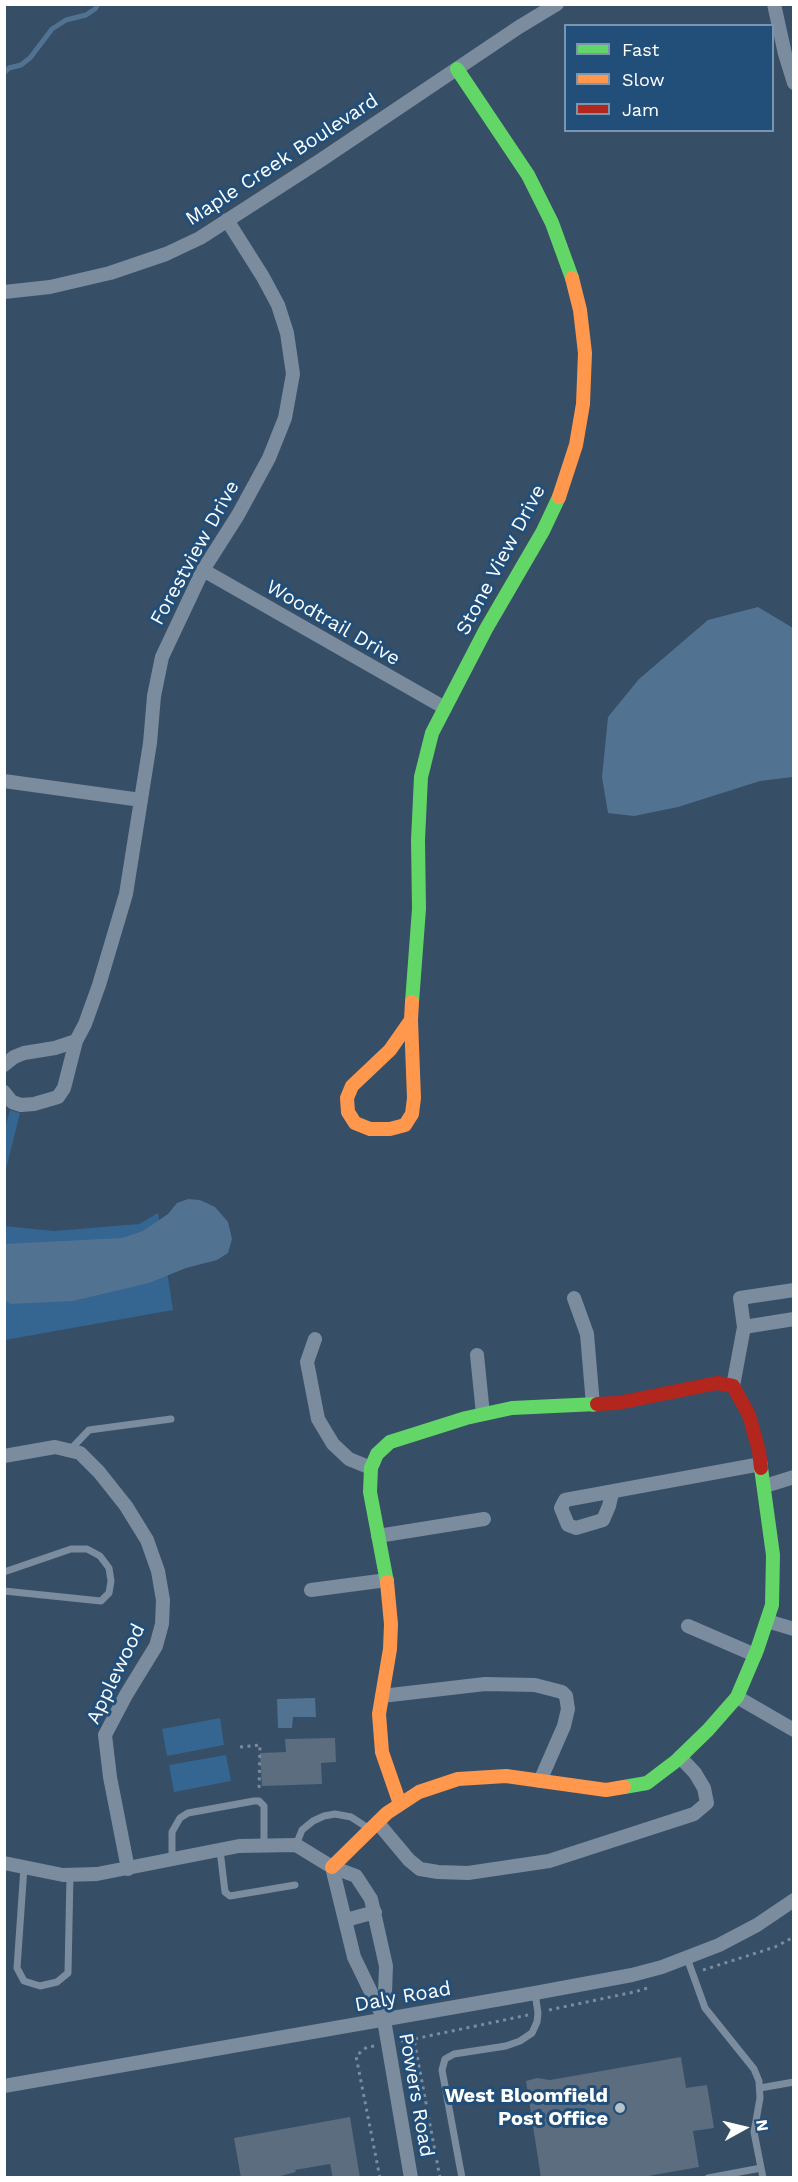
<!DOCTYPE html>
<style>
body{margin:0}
#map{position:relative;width:798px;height:2182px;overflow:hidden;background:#364e66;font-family:"Work Sans",sans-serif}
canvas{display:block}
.frame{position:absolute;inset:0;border:6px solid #fff;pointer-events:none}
.legend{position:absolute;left:564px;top:24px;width:210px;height:108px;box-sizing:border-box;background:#224f7a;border:2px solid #7a95af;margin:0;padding:8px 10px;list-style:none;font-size:18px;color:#fff}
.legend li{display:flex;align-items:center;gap:12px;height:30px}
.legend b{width:30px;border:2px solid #7a95af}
.north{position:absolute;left:714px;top:2098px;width:60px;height:60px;-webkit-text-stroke:4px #224f7a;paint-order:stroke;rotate:82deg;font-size:16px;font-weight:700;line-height:24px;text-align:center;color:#fff}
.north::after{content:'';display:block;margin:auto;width:21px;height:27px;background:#fff;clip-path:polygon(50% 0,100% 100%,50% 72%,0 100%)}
</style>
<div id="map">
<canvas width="798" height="2182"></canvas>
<div class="frame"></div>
<ul class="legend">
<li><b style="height:8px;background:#63d668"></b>Fast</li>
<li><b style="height:8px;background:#ff974d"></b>Slow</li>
<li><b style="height:8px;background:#b3261e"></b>Jam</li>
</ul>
<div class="north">N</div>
</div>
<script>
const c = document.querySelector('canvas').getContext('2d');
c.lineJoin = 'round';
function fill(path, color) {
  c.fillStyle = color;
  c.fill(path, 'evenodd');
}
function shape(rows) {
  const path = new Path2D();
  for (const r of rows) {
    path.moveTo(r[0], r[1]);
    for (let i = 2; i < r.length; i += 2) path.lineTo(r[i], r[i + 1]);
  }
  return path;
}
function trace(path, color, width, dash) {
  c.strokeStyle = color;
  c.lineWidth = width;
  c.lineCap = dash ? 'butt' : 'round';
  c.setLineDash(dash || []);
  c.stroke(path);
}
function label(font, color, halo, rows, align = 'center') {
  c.font = font + ' "Work Sans",sans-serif';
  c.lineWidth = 6;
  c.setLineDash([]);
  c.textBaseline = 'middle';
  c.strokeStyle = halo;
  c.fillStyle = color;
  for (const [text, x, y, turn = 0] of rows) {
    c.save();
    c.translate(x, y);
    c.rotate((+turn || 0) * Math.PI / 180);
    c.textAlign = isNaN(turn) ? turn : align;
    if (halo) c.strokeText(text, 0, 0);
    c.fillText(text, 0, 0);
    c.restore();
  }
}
const green = shape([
 [10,1110,20,1113,5,1173,5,1128],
 [158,1213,173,1310,5,1340,5,1226,54,1231,139,1224],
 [220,1718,224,1745,167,1756,162,1729],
 [226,1755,231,1781,174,1792,169,1765]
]);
const water = shape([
 [758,607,793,628,793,777,760,781,678,807,634,816,608,813,602,777,608,717,639,679,708,620],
 [188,1199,200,1200,215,1207,228,1222,232,1239,228,1253,217,1260,186,1268,149,1283,73,1301,10,1304,5,1300,5,1244,122,1238,143,1231,168,1214,177,1203],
 [315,1698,316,1717,293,1717,292,1728,278,1728,277,1699]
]);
const stream = shape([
 [4,73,9,68,21,65,30,58,52,29,66,20,86,15,95,9,98,4]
]);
const building = shape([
 [335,1738,336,1762,321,1763,322,1784,262,1786,260,1753,286,1752,285,1739],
 [681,2057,686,2088,707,2085,714,2128,693,2131,699,2167,637,2178,541,2178,526,2081,537,2078,550,2080],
 [350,2117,360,2178,333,2178,330,2164,295,2170,296,2172,273,2178,241,2178,234,2138]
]);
const path = shape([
 [240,1747,260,1745,259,1792],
 [703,1970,775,1947,794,1937],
 [549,2010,634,1992,651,1987],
 [401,2041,414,2039],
 [374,2046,367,2047,356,2056,380,2178],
 [440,2178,414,2039,528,2015]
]);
const lane = shape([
 [69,1451,89,1430,171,1419],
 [4,1572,71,1549,87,1549,100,1556,109,1568,111,1581,109,1593,101,1601,4,1591],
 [296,1845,302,1830,313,1821,324,1816,335,1814,351,1817,368,1828],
 [220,1850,225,1892,230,1896,295,1885],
 [172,1860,172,1832,180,1818,188,1813,254,1801,259,1801,264,1806,264,1846],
 [24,1867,17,1968,24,1981,40,1986,57,1982,68,1973,70,1875],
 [687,1958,705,2008,754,2069,759,2081,760,2098,754,2132,763,2178],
 [760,2088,794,2082],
 [462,2178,442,2070,445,2059,454,2054,506,2046,520,2041,532,2033,537,2022,538,2013,535,1993],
 [708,2178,761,2168]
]);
const street = shape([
 [774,4,785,54,794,83],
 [4,292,50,287,110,273,166,254,200,238,321,160,519,27,557,4],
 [203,570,445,708],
 [4,781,141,800],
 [4,1065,14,1057,24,1053,55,1048,76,1041],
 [4,1092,12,1102,21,1105,34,1104,58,1097,64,1088,76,1041,85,1024,99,985,126,894,150,743,154,696,162,657,203,570,238,515,269,458,285,418,293,374,287,333,278,305,263,277,227,220],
 [574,1298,587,1334,593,1405],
 [744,1327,794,1319],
 [315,1339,307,1362,318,1419,333,1444,349,1459,371,1468],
 [477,1355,483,1414],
 [733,1386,744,1327,740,1298,794,1290],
 [4,1456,55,1447,80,1453,99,1472,126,1506,147,1540,158,1571,163,1600,162,1624,156,1646,126,1695,105,1735,110,1777,128,1869],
 [765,1486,794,1477],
 [612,1493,609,1506,603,1520,576,1528,568,1525,561,1508,565,1500,761,1464],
 [378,1536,484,1519],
 [311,1590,387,1580],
 [767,1621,794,1629],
 [688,1626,755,1655],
 [382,1696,485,1684,535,1685,562,1692,566,1696,568,1709,564,1726,540,1781],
 [737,1697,794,1730],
 [378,1823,409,1860,420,1869,438,1872,468,1873,549,1861,694,1814,707,1803,704,1788,695,1773,680,1757],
 [4,1863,63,1875,97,1874,239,1846,296,1845,332,1867,356,1876,371,1899,386,1966,384,2020,411,2178],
 [332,1867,354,1957,382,2015],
 [346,1920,375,1912],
 [4,2086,535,1993,632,1975,662,1967,719,1945,757,1925,794,1900]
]);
const fast = shape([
 [457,69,528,175,552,223,572,278],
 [412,1002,419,909,418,840,421,777,432,733,486,629,543,531,559,497],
 [387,1582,370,1492,371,1468,377,1454,390,1442,466,1418,512,1408,597,1404],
 [624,1787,647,1783,676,1761,708,1730,737,1697,757,1650,772,1605,773,1555,761,1468]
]);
const slow = shape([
 [559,497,576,445,583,404,585,353,580,310,572,278],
 [411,1020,390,1050,352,1086,347,1098,348,1112,355,1123,370,1129,390,1129,405,1125,412,1114,414,1098,411,1020,412,1002],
 [387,1582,391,1624,390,1649,379,1714,382,1752,400,1804],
 [332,1867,387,1813,419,1792,458,1779,506,1776,606,1790,624,1787]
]);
const jam = shape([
 [597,1404,618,1403,717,1383,733,1386,749,1415,759,1451,761,1468]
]);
const markers = [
 [620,2108,6,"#b9c1c9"]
];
const streetNames = [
 ["Maple Creek Boulevard",282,160,-33],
 ["Forestview Drive",195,553,-61],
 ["Stone View Drive",501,560,-62],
 ["Woodtrail Drive",333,623,30],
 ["Applewood",116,1674,-64],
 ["Daly Road",403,1997,-10],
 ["Powers Road",416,2095,80]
];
const poiNames = [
 ["West Bloomfield",608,2096],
 ["Post Office",608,2119]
];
fill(green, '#356591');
fill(water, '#527292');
trace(stream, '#527292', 5);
fill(building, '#5b6d7f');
trace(path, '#7a8c9d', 3, [3, 4.5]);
trace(lane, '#7a8c9d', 7);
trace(street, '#7a8c9d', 14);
trace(fast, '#63d668', 14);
trace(slow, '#ff974d', 14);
trace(jam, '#b3261e', 14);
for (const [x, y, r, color] of markers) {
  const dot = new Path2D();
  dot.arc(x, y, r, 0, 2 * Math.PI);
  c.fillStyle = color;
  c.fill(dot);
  trace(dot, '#224f7a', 2);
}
label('20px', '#fff', '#224f7a', streetNames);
label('bold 20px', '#fff', '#224f7a', poiNames, 'right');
</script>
